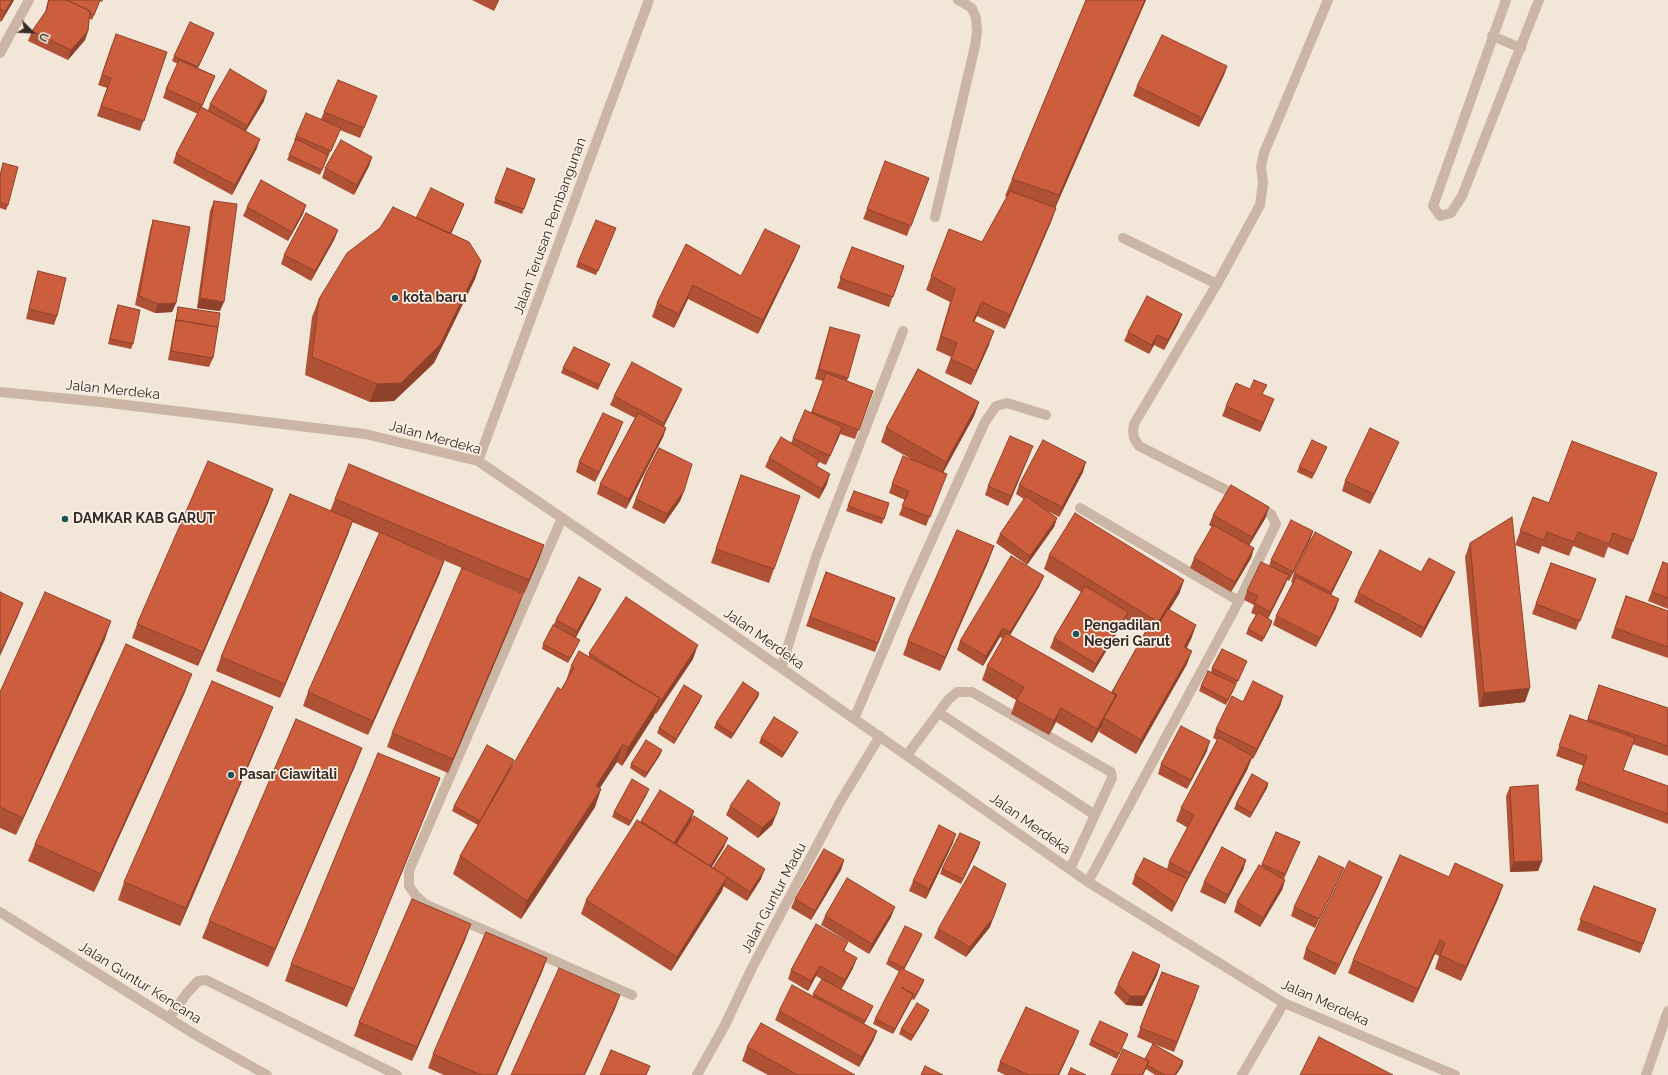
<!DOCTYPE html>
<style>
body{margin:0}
#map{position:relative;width:1668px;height:1075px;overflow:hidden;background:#f2e6d8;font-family:Raleway,sans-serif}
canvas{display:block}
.north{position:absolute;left:12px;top:12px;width:40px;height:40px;-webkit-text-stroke:3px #faf0e5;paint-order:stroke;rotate:114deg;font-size:11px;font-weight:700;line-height:16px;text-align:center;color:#362b26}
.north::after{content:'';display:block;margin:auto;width:14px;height:18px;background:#362b26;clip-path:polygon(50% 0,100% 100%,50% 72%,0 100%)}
</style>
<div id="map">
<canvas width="1668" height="1075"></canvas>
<div class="north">U</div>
</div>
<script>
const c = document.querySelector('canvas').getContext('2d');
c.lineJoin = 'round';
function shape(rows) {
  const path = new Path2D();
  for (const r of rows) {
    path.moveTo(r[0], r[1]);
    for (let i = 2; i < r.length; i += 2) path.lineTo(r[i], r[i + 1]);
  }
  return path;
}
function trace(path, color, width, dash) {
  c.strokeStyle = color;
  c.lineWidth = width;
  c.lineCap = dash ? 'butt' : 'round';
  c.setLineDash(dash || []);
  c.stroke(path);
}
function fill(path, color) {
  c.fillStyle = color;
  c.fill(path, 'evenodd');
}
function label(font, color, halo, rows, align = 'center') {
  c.font = font + ' Raleway,sans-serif';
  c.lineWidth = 3.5;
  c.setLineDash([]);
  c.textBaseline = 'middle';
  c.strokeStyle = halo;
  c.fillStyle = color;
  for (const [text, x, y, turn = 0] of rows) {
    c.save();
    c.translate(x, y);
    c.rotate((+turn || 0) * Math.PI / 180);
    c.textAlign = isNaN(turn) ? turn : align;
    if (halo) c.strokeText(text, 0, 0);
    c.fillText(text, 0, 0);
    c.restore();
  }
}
const minor = shape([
 [1506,0,1433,206,1440,216,1451,213,1462,196,1539,0],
 [1492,36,1521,48],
 [0,53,29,0],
 [935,217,975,46,977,32,976,18,972,8,958,0],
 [1123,238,1217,284],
 [0,392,101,402,365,434,478,461,708,617,1088,882,1284,1003,1455,1075],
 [478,461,649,0],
 [1238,496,1139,446,1134,438,1133,430,1134,424,1217,284,1260,205,1263,182,1261,167,1264,153,1328,0],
 [1080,508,1239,601],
 [562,518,411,866,409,872,409,886,416,896,425,904,632,995],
 [781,668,816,557,903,331],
 [939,713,1095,815],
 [854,719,909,590,985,422,996,406,1007,403,1046,415],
 [907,755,948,700,957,692,972,692,1111,772,1112,778,1070,869],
 [1088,882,1239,601,1276,524,1271,514,1256,505],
 [0,912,199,1037,267,1075],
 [169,1018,187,993,198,981,206,980,397,1075],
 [697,1075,725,1025,752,968,840,802,880,736],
 [1242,1075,1284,1003],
 [1646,1075,1668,1011]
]);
const wall = shape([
 [0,0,14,0,1,22,0,21],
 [48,0,103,0,102,2,100,1,92,20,89,18,88,31,85,40,68,60,28,41,32,31,45,13],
 [472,0,499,0,494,11],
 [1086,0,1146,0,1055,208,1056,208,1051,222,1005,329,977,316,974,321,989,345,971,385,945,373,951,357,936,350,950,302,926,290,949,229,982,242,1007,197,1005,196,1012,179],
 [214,33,198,68,215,76,202,107,208,110,210,104,264,101,246,131,257,148,232,195,173,163,176,154,198,114,163,98,166,89,178,64,172,61,174,56],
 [112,44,167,52,140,131,97,116,107,88,98,85],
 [1227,66,1224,75,1199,127,1133,96,1137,86],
 [377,96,360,138,340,130,320,175,287,160,295,141,294,140,296,136,321,119,324,112],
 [372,157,369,166,354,195,322,178,325,168],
 [3,163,8,205,6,210,0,208,0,174],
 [507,168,535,179,522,214,494,203],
 [929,178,907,236,863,219,867,209],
 [214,201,220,311,197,308,210,211],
 [464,204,460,214,451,234,481,261,475,279,434,363,394,401,370,402,305,375,312,317,319,299,416,218],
 [306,205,303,214,288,241,243,216,247,207],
 [153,220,176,303,172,312,155,313,135,305,150,230],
 [616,228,596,275,576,267,578,262],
 [338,230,334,240,311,281,281,264,284,255],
 [686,244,741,276,800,246,794,260,758,334,688,299,674,328,652,317,657,303],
 [852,247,904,266,889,307,837,288],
 [38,271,57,316,54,325,26,319,35,281],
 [118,305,133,344,131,349,108,344,116,310],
 [178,307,213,358,209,367,168,360,177,312],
 [1182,314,1178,324,1164,350,1154,345,1149,354,1124,341,1128,332],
 [830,327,848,378,847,381,873,391,855,439,840,434,826,465,819,462,817,466,827,484,819,499,765,467,769,458,791,443,793,438,811,413,823,381,815,379,827,336],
 [610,364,598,390,561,373,563,368],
 [1263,395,1270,409,1260,432,1222,416,1226,406],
 [614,396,678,398,664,426,666,428,663,437,626,509,597,494,600,484,635,418,610,405],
 [979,402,974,416,943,473,943,484,926,526,899,515,905,500,889,493,892,484,913,460,881,442,886,428],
 [619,432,595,482,576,472,579,462],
 [1327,447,1312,479,1297,472,1299,467],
 [1395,451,1370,504,1342,491,1345,481],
 [1029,456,1008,506,985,495,988,486],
 [1083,472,1059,517,1046,510,1057,518,1054,527,1027,565,996,543,1000,534,1024,499,1016,494,1019,485],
 [646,473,684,491,680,501,664,524,632,508],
 [1657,473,1628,555,1608,547,1604,558,1573,546,1569,556,1542,546,1539,554,1515,545,1533,497,1549,503],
 [741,475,774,569,769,583,711,563],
 [273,489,268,503,198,666,132,638,137,624],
 [854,491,889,503,882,524,846,511],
 [335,499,544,545,539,559,524,594,424,552,444,561,439,575,368,735,303,706,308,692,379,533,352,522,348,534,280,698,216,671,221,657,330,511],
 [1213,515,1266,517,1249,546,1254,548,1251,558,1231,592,1190,568,1194,558,1212,527,1209,525],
 [1313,531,1310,540,1289,581,1287,580,1285,585,1268,618,1271,625,1262,642,1246,634,1248,629,1256,615,1251,613,1254,605,1244,600,1247,591,1269,566,1271,560],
 [1470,543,1525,702,1479,707,1465,557],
 [1352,552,1348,561,1331,595,1336,608,1316,647,1273,625,1276,616,1293,583,1291,582,1294,573],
 [1049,555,1184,580,1179,594,1169,610,1196,625,1191,639,1187,648,1187,664,1136,754,1099,732,1101,727,1092,743,1056,722,1049,735,1011,714,1016,700,982,680,987,666,1003,639,1000,637,983,666,957,650,960,641,1040,585,1010,635,1111,693,1146,631,1125,619,1124,621,1093,673,1050,648,1054,638,1081,592,1044,569],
 [989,560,940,671,903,655,908,641],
 [1663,562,1668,564,1668,609,1648,601],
 [1551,563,1596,579,1576,630,1532,614],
 [826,572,895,598,875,652,806,626],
 [1455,572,1451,581,1421,638,1354,602,1358,593],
 [1626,596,1668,611,1668,658,1611,638],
 [597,598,576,637,578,644,568,663,542,649,543,644,553,626,556,620],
 [518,608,448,773,387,747,392,733],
 [105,639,16,835,0,828,0,692],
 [589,653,693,659,656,714,654,713,654,716,622,766,617,762,600,788,601,789,595,807,521,919,453,874,460,856,478,825,452,811,454,806,512,765,501,785,565,684,571,666,589,656],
 [1247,661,1234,689,1226,705,1199,691,1201,686,1211,672,1212,668],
 [1599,685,1668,708,1668,756,1632,744,1623,770,1668,786,1668,824,1575,790,1584,766,1556,756,1570,715,1587,721],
 [185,692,94,892,28,861,35,844],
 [759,693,758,697,731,739,714,728,716,723],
 [1283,696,1280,706,1253,759,1252,758,1247,770,1184,887,1172,912,1132,884,1135,875,1167,869,1169,862,1188,828,1176,821,1181,808,1217,740,1213,738,1216,729,1243,702],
 [700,701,674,744,657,733,659,728],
 [266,725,180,926,118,900,124,882],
 [796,736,782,758,759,743,761,738],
 [362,748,355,766,268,967,202,938,209,921],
 [662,750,660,755,645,778,630,768,631,764],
 [1207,751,1187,789,1158,774,1161,764],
 [440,778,433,796,347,1007,285,981,291,964],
 [1268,783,1267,788,1250,818,1234,809,1236,804],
 [1510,787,1542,861,1538,871,1510,872,1506,796],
 [647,794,629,826,612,817,614,812],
 [730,806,776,815,772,825,758,838,726,815],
 [692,819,724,847,712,867,713,868,761,879,747,901,723,886,722,891,671,971,581,914,586,900,641,821],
 [1276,832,1300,842,1284,879,1281,878,1285,880,1282,890,1260,927,1234,912,1237,902,1261,866],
 [953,843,926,899,909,891,913,881],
 [979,847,961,884,940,874,942,869],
 [844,860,841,870,811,920,791,908,795,899],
 [1246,860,1243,870,1225,904,1200,892,1204,882],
 [1344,868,1315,928,1291,916,1294,907],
 [1382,877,1378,887,1335,975,1303,959,1306,949],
 [1449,877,1503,885,1498,899,1461,981,1435,969,1439,956,1435,954,1413,1003,1348,973,1353,960],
 [1594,886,1656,909,1640,953,1577,930],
 [825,916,891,917,869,954,821,925],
 [990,927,966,957,934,938,938,929],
 [922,934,920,939,904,970,924,980,922,985,914,1000,912,999,893,1034,873,1024,875,1019,900,972,886,964,888,960],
 [466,938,412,1061,354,1036,359,1022],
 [844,951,853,968,841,990,816,976,808,991,788,979,791,970],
 [547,958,542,972,497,1075,444,1075,428,1068,433,1054],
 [1160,965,1157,975,1142,1006,1126,1005,1114,993,1118,984],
 [1162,972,1196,996,1174,1052,1154,1044,1183,1061,1182,1066,1176,1075,1155,1075,1146,1069,1143,1075,1111,1075,1145,1059,1153,1044,1137,1037],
 [813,994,873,1006,864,1024,877,1031,873,1041,859,1067,775,1020,779,1011,813,996],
 [927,1015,911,1041,899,1034,901,1029],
 [1128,1034,1117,1059,1089,1045,1091,1040],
 [1075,1041,1059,1075,1005,1075,997,1071,1000,1062],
 [747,1047,855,1075,768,1075,742,1061]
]);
const shadedWall = shape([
 [12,0,14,0,1,22,5,12],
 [498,0,499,0,494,11],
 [1145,0,1146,0,1053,213,1059,195],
 [88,31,85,40,68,60,71,50],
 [214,33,212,38,196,72,198,67],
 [1227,66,1224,75,1199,127,1202,118],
 [215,76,211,86,198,115,202,105],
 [267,91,264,101,243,135,247,126],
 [260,139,257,148,232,195,235,185],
 [372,157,369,166,354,195,357,185],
 [464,204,460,214,446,244,449,234],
 [306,205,303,214,288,241,292,232],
 [1056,208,1051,222,1005,329,1010,315],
 [338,230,334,240,311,281,315,271],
 [800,246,794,260,758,334,763,320],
 [481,261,475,279,434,363,394,401,370,402,377,384],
 [693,285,688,299,674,328,679,314],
 [200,298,224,302,220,311,197,308],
 [982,302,977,316,968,335,973,321],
 [176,303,172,312,155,313,158,304],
 [1182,314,1178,324,1164,350,1168,340],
 [994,331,989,345,971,385,976,371],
 [1157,335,1154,345,1149,354,1152,345],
 [682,389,678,398,661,432,664,423],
 [1274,399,1270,409,1260,432,1263,423],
 [979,402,974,416,941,476,946,462],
 [623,422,619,432,595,482,599,472],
 [842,427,839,437,826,465,830,456],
 [666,428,663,437,626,509,629,499],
 [1399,442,1395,451,1370,504,1374,494],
 [1033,446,1029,456,1008,506,1011,496],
 [1086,462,1083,472,1059,517,1062,507],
 [830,474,827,484,819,499,822,489],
 [273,489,268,503,198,666,203,652],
 [684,491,680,501,664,524,667,514],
 [1269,507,1266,517,1248,547,1252,537],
 [1057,518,1054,527,1027,565,1030,556],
 [353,520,348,534,280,698,285,684],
 [1313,531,1310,540,1289,581,1293,572],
 [544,545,539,559,524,594,529,580],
 [994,546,989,560,940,671,945,657],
 [1254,548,1251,558,1231,592,1235,582],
 [1352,552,1348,561,1328,601,1331,592],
 [444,561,439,575,368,735,373,721],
 [1455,572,1451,581,1421,638,1424,628],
 [1289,575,1285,585,1267,621,1270,612],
 [1044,576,1040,585,1006,642,1010,632],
 [1184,580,1179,594,1153,636,1158,622],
 [601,589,597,598,574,641,577,631],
 [523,594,518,608,448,773,453,759],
 [1339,599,1336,608,1316,647,1320,638],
 [23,603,18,616,0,656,0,653],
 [1128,612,1124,621,1093,673,1096,664],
 [111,621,105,639,16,835,23,818],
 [1272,621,1271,625,1262,642,1264,638],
 [1196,625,1191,639,1179,660,1184,647],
 [1003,628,1000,637,983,666,986,656],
 [580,640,578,644,568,663,570,658],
 [698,645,693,659,656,714,661,701],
 [1192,651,1187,664,1136,754,1141,740],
 [192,674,185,692,94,892,101,874],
 [1236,684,1234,689,1226,705,1228,700],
 [1530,688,1525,702,1479,707,1484,693],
 [759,693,758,697,731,739,733,734],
 [1116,695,1111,709,1104,718,1101,727,1092,743,1097,729],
 [702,696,700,701,674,744,676,739],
 [1283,696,1280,706,1253,759,1257,749],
 [660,698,654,716,622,766,628,748],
 [273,707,266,725,180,926,186,908],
 [1061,708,1056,722,1049,735,1054,721],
 [798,732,796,736,782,758,784,753],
 [1210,741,1207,751,1187,789,1191,780],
 [623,744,617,762,589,804,596,786],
 [362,748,355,766,268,967,275,949],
 [662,750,660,755,645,778,647,773],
 [1252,756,1247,770,1184,887,1190,873],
 [514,760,512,765,479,826,481,821],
 [440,778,433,796,347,1007,354,989],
 [1268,783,1267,788,1250,818,1252,813],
 [601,789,595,807,521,919,527,901],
 [649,789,647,794,629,826,631,821],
 [694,811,691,821,671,852,674,843],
 [776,815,772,825,758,838,762,828],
 [956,834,953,843,926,899,929,889],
 [728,838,724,847,706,876,710,866],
 [980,842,979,847,961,884,963,879],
 [844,860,841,870,811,920,815,911],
 [1246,860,1243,870,1225,904,1228,895],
 [1542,861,1538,871,1510,872,1514,862],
 [1344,868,1340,877,1315,928,1319,919],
 [765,869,761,879,747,901,750,892],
 [727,877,722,891,671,971,677,957],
 [1382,877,1378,887,1335,975,1339,965],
 [1187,879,1183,889,1172,912,1176,903],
 [1285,880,1282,890,1260,927,1263,918],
 [1006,884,990,927,966,957,970,947],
 [1503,885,1498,899,1461,981,1466,967],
 [895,907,891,917,869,954,872,944],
 [471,924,466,938,412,1061,417,1047],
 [922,934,920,939,902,973,904,968],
 [1440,940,1435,954,1413,1003,1418,989],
 [848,942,844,951,843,950],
 [547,958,542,972,497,1075,496,1075],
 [857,958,853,968,841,990,845,980],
 [1160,965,1157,975,1142,1006,1126,1005,1130,996],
 [820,966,816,976,808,991,811,981],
 [924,980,922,985,914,1000,916,995],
 [620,995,615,1009,585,1075,584,1075],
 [913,995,911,1000,893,1034,895,1029],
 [873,1006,871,1011,863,1026,865,1021],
 [929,1010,927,1015,911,1041,913,1036],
 [877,1031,873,1041,859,1067,862,1057],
 [1079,1031,1075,1041,1059,1075,1058,1075],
 [1149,1061,1143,1075,1142,1075],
 [1183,1061,1182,1066,1176,1075,1175,1075]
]);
const building = shape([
 [0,0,12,0,5,12,0,9,0,0],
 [49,0,67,0,90,11,88,31,71,50,32,31,46,11,49,0],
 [67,0,100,0,94,15,90,13,90,11,67,0],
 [1086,0,1145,0,1059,195,1012,179,1086,0],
 [190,22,214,33,198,67,174,56,190,22],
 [116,34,167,52,144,121,101,106,111,78,102,75,116,34],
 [1162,35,1227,66,1202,118,1137,86,1162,35],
 [179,60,215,76,202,105,166,89,179,60],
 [230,69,267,91,247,126,210,104,230,69],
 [338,80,377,96,364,128,324,112,338,80],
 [201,107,260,139,235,185,176,154,201,107],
 [306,113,341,128,331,151,296,136,306,113],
 [296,139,328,155,322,170,289,155,296,139],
 [341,140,372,157,357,185,325,168,341,140],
 [885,161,929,178,911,226,867,209,885,161],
 [3,163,18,167,8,205,0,202,0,176,3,163],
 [507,168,535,179,524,209,495,199,507,168],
 [261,180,306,205,292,232,247,207,261,180],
 [431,188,464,204,450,234,416,218,431,188],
 [1010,191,1056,208,1010,315,982,302,973,321,994,331,976,371,951,359,957,343,941,336,955,289,931,276,949,229,982,242,1010,191],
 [214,201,237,204,224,302,200,298,214,201],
 [393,207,469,242,481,261,440,345,401,383,377,384,312,357,319,299,347,253,380,228,393,207],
 [306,213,338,230,315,271,284,255,306,213],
 [153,220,190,227,176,303,158,304,139,296,153,220],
 [596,220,616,228,598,271,578,262,596,220],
 [765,229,800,246,763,320,693,285,679,314,657,303,686,244,741,276,765,229],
 [852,247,904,266,893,297,840,278,852,247],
 [38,271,66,278,57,316,29,309,38,271],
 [1147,296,1182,314,1168,340,1157,335,1152,345,1128,332,1147,296],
 [118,305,140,310,133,344,110,339,118,305],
 [178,307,220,313,218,327,176,320,176,322,178,307],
 [176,320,218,327,213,358,171,351,176,320],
 [830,327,860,335,848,378,819,369,830,327],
 [574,347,610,364,599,385,563,368,574,347],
 [632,362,682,389,664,423,614,396,632,362],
 [918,369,979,402,946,462,886,428,918,369],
 [826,373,873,391,859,430,812,412,826,373],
 [1254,380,1267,385,1262,394,1274,399,1263,423,1226,406,1236,383,1250,389,1254,380],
 [805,410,842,427,830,456,793,438,805,410],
 [603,413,623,422,599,472,579,462,603,413],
 [638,413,666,428,629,499,600,484,638,413],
 [1370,428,1399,442,1374,494,1345,481,1370,428],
 [1010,436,1033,446,1011,496,988,486,1010,436],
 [781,437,819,460,816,466,830,474,822,489,769,458,781,437],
 [1043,440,1086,462,1062,507,1019,485,1043,440],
 [1312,440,1327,447,1314,474,1299,467,1312,440],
 [1572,441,1657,473,1633,541,1613,533,1609,544,1578,532,1574,542,1547,532,1544,540,1520,531,1533,497,1549,503,1572,441],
 [659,448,692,464,684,491,667,514,636,499,646,473,659,448],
 [903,456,947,474,930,517,902,506,909,491,892,484,903,456],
 [208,461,273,489,203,652,137,624,208,461],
 [349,464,544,545,529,580,335,499,349,464],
 [741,475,800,496,774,569,716,549,741,475],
 [1231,485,1269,507,1252,537,1213,515,1231,485],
 [854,491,889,503,884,519,848,506,854,491],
 [290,494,353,520,285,684,221,657,290,494],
 [1026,496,1057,518,1030,556,1000,534,1026,496],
 [1075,513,1184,580,1158,622,1049,555,1075,513],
 [1512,517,1530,688,1484,693,1470,543,1512,517],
 [1291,520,1313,531,1293,572,1271,560,1291,520],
 [1213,525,1254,548,1235,582,1194,558,1213,525],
 [957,530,994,546,945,657,908,641,957,530],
 [380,532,444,561,373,721,308,692,380,532],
 [1315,532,1352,552,1331,592,1294,573,1315,532],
 [1380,550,1421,572,1429,558,1455,572,1424,628,1358,593,1380,550],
 [1011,556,1044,576,1010,632,1003,628,986,656,960,641,1011,556],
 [1261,562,1289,575,1270,612,1254,603,1258,596,1247,591,1261,562],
 [1663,562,1668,564,1668,598,1652,592,1663,562],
 [1551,563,1596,579,1580,621,1536,604,1551,563],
 [462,568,523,594,453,759,392,733,462,568],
 [826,572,895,598,878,643,810,617,826,572],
 [579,577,601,589,577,631,556,620,579,577],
 [1296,577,1339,599,1320,638,1276,616,1296,577],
 [1085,586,1128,612,1096,664,1054,638,1085,586],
 [0,592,23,603,0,653,0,592],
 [45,592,111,621,23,818,0,807,0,692,45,592],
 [1626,596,1668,611,1668,647,1615,628,1626,596],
 [626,597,698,645,661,701,659,699,660,698,638,685,589,653,626,597],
 [1168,609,1196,625,1184,647,1192,651,1141,740,1104,718,1117,695,1112,692,1152,620,1159,624,1168,609],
 [1258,612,1272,621,1264,638,1248,629,1258,612],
 [553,625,580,640,570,658,543,644,553,625],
 [1006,633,1116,695,1097,729,1061,708,1054,721,1016,700,1024,687,987,666,1006,633],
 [126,644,192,674,101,874,35,844,126,644],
 [1222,649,1247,661,1238,681,1212,668,1222,649],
 [579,651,660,698,628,748,623,744,596,786,601,789,527,901,460,856,558,687,561,690,574,668,571,666,579,651],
 [1208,671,1236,684,1228,700,1201,686,1208,671],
 [212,681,273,707,186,908,124,882,212,681],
 [1253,681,1283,696,1257,749,1216,729,1232,696,1243,702,1253,681],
 [743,682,759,693,733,734,716,723,743,682],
 [684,685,702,696,676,739,659,728,684,685],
 [1599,685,1668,708,1668,746,1588,719,1599,685],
 [1570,715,1635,738,1623,770,1668,786,1668,814,1578,781,1587,756,1559,746,1570,715],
 [774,717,798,732,784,753,761,738,774,717],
 [296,719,362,748,275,949,209,921,296,719],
 [1181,726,1210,741,1191,780,1161,764,1181,726],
 [1219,737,1252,756,1190,873,1169,862,1194,815,1181,808,1219,737],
 [646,740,662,750,647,773,631,764,646,740],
 [487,745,514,760,480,821,454,806,487,745],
 [378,753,440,778,354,989,291,964,378,753],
 [1252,774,1268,783,1252,813,1236,804,1252,774],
 [632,779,649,789,631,821,614,812,632,779],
 [748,780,780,803,776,815,762,828,730,806,748,780],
 [1538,785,1542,861,1514,862,1510,787,1538,785],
 [660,790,694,811,674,843,641,821,660,790],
 [694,816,728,838,710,866,676,844,694,816],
 [637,820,727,877,677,957,586,900,637,820],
 [939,825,956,834,929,889,913,881,939,825],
 [1276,832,1300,842,1285,874,1262,864,1276,832],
 [960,833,980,842,963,879,942,869,960,833],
 [728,845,765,869,750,892,713,868,728,845],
 [1222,847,1246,860,1228,895,1204,882,1222,847],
 [824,849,844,860,815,911,795,899,824,849],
 [1400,855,1449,877,1455,863,1503,885,1466,967,1440,955,1445,943,1440,940,1418,989,1353,960,1400,855],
 [1319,856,1344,868,1319,919,1294,907,1319,856],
 [1144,858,1187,879,1176,903,1135,875,1144,858],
 [1349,861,1382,877,1339,965,1306,949,1349,861],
 [1259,865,1285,880,1263,918,1237,902,1259,865],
 [974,866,1006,884,993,918,970,947,938,929,974,866],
 [847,878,895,907,872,944,825,916,847,878],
 [1594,886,1656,909,1643,944,1580,920,1594,886],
 [412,899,471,924,417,1047,359,1022,412,899],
 [816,924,848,942,843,950,857,958,845,980,820,966,811,981,791,970,816,924],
 [905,926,922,934,904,968,888,960,905,926],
 [486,932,547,958,496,1075,481,1075,433,1054,486,932],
 [1133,952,1160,965,1145,996,1130,996,1118,984,1133,952],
 [559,968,620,995,584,1075,511,1075,559,968],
 [901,968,924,980,916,995,901,987,913,995,895,1029,875,1019,901,968],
 [1162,972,1199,986,1177,1042,1140,1028,1162,972],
 [822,979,873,1006,865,1021,813,994,822,979],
 [792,985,877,1031,862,1057,779,1011,792,985],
 [917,1003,929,1010,913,1036,901,1029,917,1003],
 [1026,1007,1079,1031,1058,1075,1029,1075,1000,1062,1026,1007],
 [1100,1021,1128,1034,1119,1054,1091,1040,1100,1021],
 [761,1023,855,1075,798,1075,747,1047,761,1023],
 [1319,1037,1393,1075,1300,1075,1319,1037],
 [1153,1044,1183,1061,1175,1075,1165,1075,1147,1065,1149,1061,1145,1059,1153,1044],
 [1123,1049,1149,1061,1142,1075,1111,1075,1123,1049],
 [611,1050,650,1066,646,1075,600,1075,611,1050],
 [925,1066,943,1075,921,1075,925,1066],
 [1071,1068,1086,1075,1068,1075,1071,1068]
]);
const markers = [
 [395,298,4,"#1a5559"],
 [65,519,4,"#1a5559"],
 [1076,634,4,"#1a5559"],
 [231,775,4,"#1a5559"]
];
const streetNames = [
 ["Jalan Terusan Pembangunan",550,226,-70],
 ["Jalan Merdeka",113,390,6],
 ["Jalan Merdeka",435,438,15],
 ["Jalan Merdeka",764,639,35],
 ["Jalan Merdeka",1030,824,35],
 ["Jalan Guntur Madu",774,898,-62],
 ["Jalan Guntur Kencana",140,983,32],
 ["Jalan Merdeka",1325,1003,24]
];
const poiNames = [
 ["kota baru",403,298],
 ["DAMKAR KAB GARUT",73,519],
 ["Pengadilan",1084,626],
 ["Negeri Garut",1084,642],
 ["Pasar Ciawitali",239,775]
];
trace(minor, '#cbb5a4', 10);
fill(wall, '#af5134');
fill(shadedWall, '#8f422b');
fill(building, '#cc5e3d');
trace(building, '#8f422b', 1);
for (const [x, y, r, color] of markers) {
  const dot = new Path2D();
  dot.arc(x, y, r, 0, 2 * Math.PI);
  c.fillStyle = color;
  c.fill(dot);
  trace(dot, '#faf0e5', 1.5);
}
label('14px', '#362b26', '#faf0e5', streetNames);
label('bold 14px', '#362b26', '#faf0e5', poiNames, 'left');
</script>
